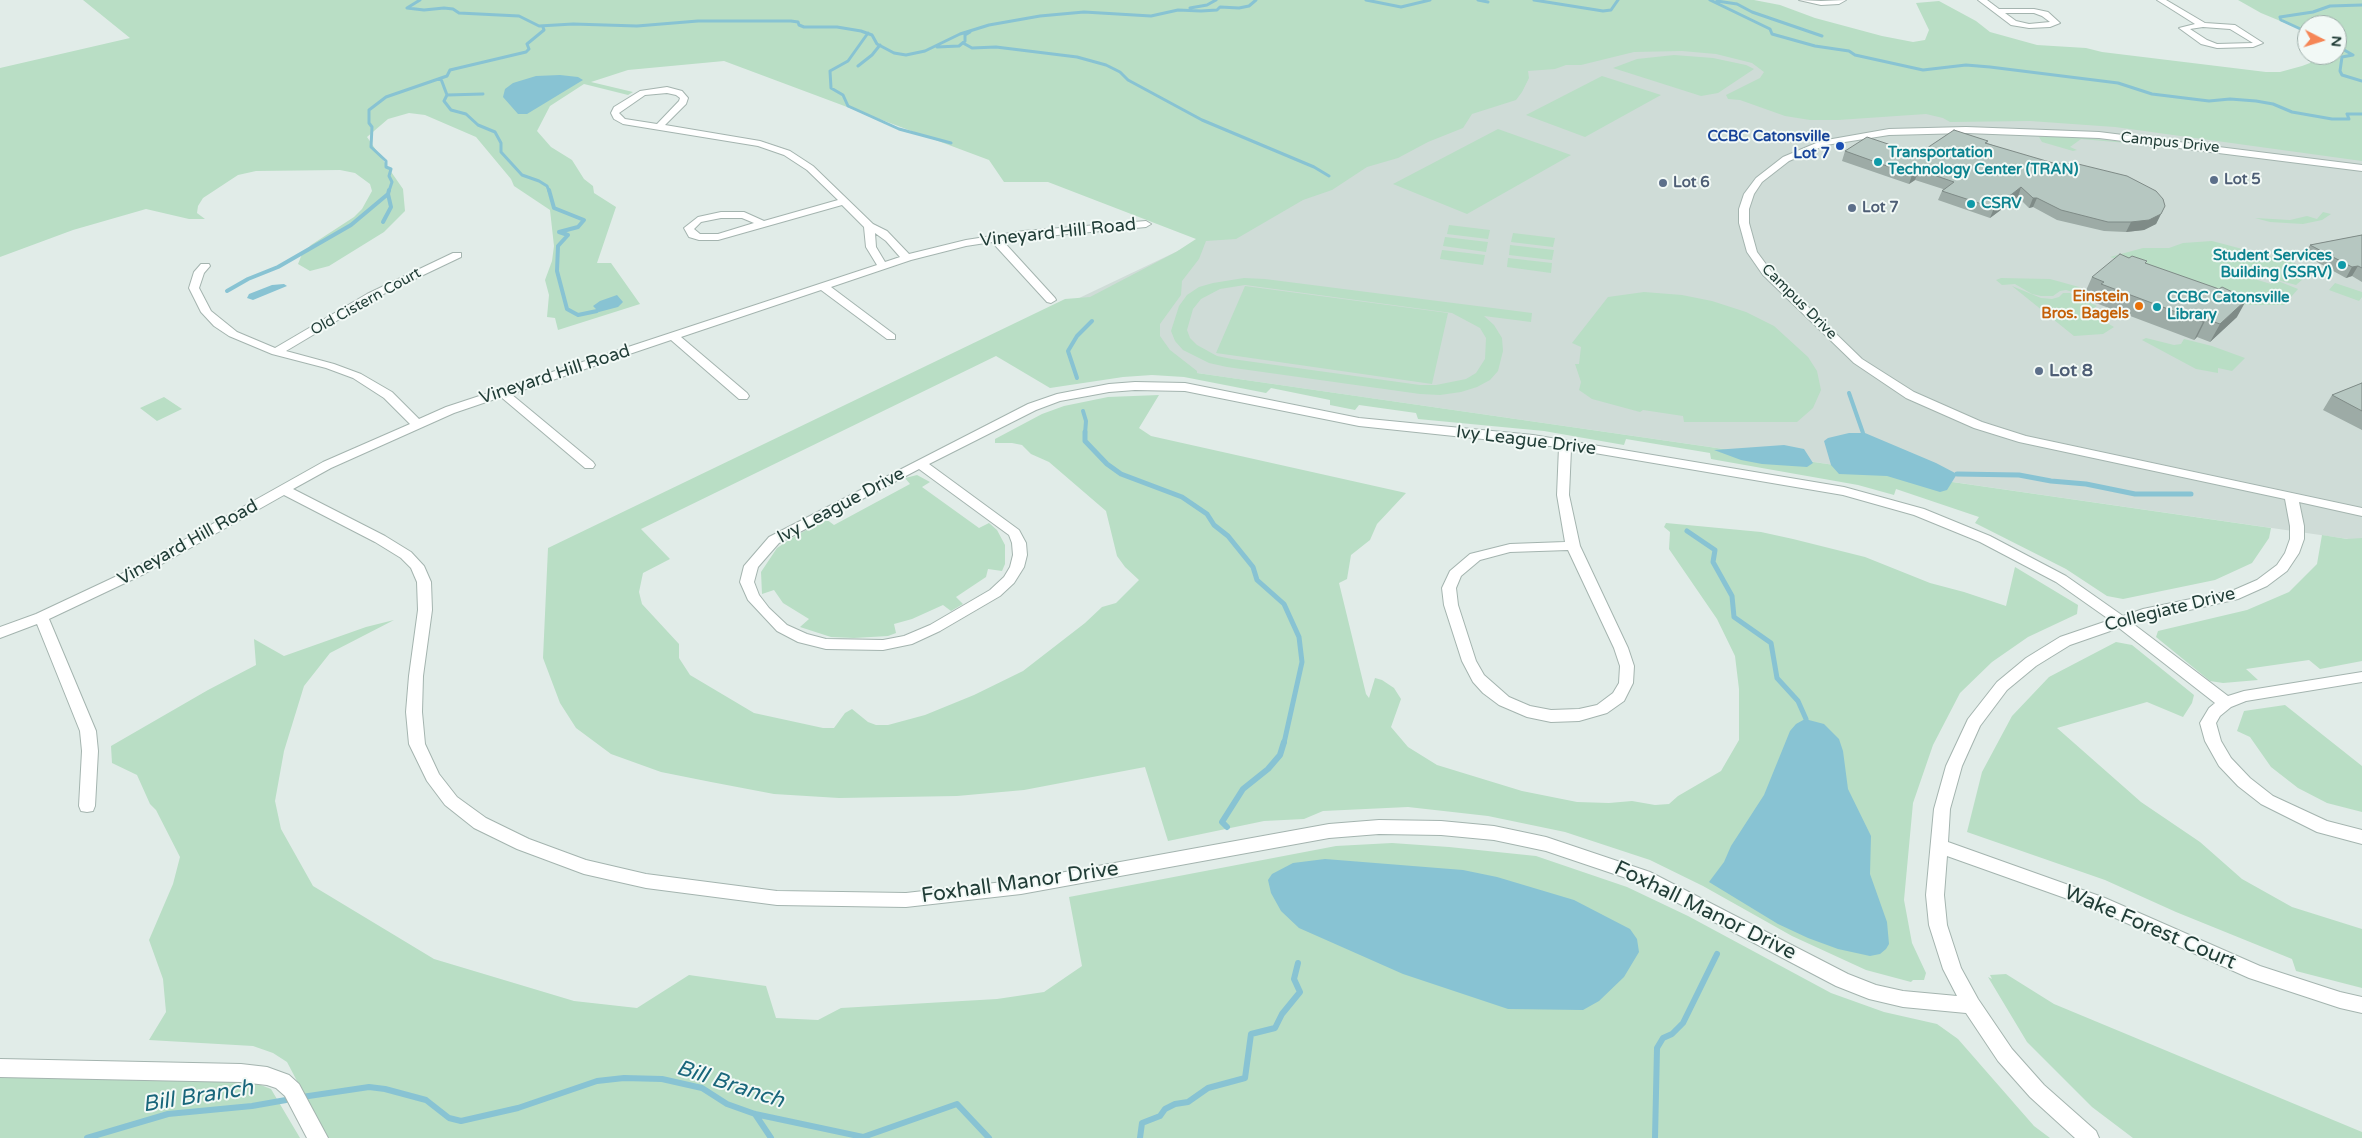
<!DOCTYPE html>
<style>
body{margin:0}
#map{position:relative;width:2362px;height:1138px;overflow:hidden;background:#e1ece8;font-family:"Varela Round",sans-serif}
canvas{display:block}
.north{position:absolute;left:2297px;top:15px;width:50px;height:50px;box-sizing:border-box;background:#f2f9f6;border:1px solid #9eaeaa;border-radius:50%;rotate:95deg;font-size:14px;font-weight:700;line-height:20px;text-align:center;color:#213d37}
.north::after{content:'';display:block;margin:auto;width:18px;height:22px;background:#f58656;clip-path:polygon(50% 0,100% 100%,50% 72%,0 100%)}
</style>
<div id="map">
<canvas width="2362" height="1138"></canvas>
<div class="north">N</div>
</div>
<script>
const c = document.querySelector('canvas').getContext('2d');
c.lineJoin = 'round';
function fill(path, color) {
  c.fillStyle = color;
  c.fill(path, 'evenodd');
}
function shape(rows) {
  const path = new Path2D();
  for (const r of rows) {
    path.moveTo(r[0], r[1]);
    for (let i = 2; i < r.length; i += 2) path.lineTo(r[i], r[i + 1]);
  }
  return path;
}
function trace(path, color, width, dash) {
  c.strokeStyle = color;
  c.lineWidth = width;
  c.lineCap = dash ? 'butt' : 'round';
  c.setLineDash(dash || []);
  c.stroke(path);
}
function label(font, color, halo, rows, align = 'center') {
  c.font = font + ' "Varela Round",sans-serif';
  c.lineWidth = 4;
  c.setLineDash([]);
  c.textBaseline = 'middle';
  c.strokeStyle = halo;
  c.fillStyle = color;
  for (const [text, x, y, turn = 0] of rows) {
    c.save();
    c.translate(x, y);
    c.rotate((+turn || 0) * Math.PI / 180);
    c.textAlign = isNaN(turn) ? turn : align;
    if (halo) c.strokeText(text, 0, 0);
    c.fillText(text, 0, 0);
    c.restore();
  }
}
const built = shape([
 [1421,21,1795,47,2362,107,2362,541,1176,370,1075,300,1203,239]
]);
const green = shape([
 [83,0,1754,0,1780,5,1815,18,1882,36,1913,42,1925,40,1929,30,1916,3,1939,1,1976,21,1990,32,2037,45,2086,48,2102,52,2266,72,2280,72,2302,66,2310,63,2313,55,2337,55,2337,25,2307,25,2307,32,2261,13,2238,0,2362,0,2362,161,2115,127,2030,121,1950,122,1943,118,1926,114,1838,120,1810,120,1785,116,1740,100,1728,99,1726,95,1760,78,1764,72,1752,63,1716,54,1682,51,1634,52,1581,65,1566,65,1555,69,1528,71,1529,78,1522,92,1516,100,1472,114,1463,128,1428,142,1398,158,1367,167,1332,190,1303,200,1236,239,1206,241,1199,259,1182,281,1181,295,1160,324,1160,336,1170,350,1197,371,1197,373,2271,528,2269,538,2252,563,2215,580,2123,599,2107,596,2066,569,1975,523,1979,517,1896,489,1894,495,1858,485,1711,459,1710,453,1626,439,1624,445,1544,431,1418,419,1416,413,1359,405,1355,410,1330,405,1330,400,1271,388,1266,393,1184,377,1152,375,1123,377,1050,388,996,356,641,529,670,559,643,573,639,592,642,604,679,644,679,658,690,675,754,713,823,728,834,728,845,713,852,709,868,722,876,725,888,725,925,715,974,695,1023,671,1085,623,1102,607,1116,603,1139,580,1125,567,1117,556,1106,511,1049,462,1031,454,1022,445,1012,443,995,443,995,439,1042,414,1064,406,1108,397,1159,395,1139,428,1151,436,1406,493,1377,524,1370,540,1351,555,1347,579,1339,583,1366,694,1369,698,1375,678,1382,680,1394,688,1401,699,1391,727,1408,747,1437,765,1522,791,1577,802,1609,803,1632,801,1655,805,1669,804,1678,796,1721,771,1739,740,1739,689,1735,656,1717,619,1669,549,1670,532,1664,527,1666,523,1761,532,1793,539,1865,557,1930,583,1964,592,2006,606,2015,567,2078,605,2077,614,2028,637,1992,662,1960,693,1933,745,1913,803,1904,900,1912,943,1926,973,1924,980,1913,980,1911,982,1866,970,1792,936,1703,886,1650,860,1565,832,1488,816,1408,807,1323,811,1304,819,1264,821,1168,841,1145,767,1024,790,957,796,839,798,774,794,711,782,661,772,611,754,576,728,560,703,543,658,548,548,1065,299,1090,297,1176,252,1196,239,1048,182,1004,182,989,160,724,61,628,70,591,82,633,92,628,95,584,84,550,106,537,131,551,147,572,160,584,179,593,186,594,193,616,207,597,263,611,263,640,304,558,330,555,318,547,317,549,295,545,280,552,261,554,246,550,210,514,186,511,179,476,137,425,115,409,113,388,119,367,137,403,189,405,211,384,232,329,266,310,271,298,264,302,254,311,245,354,217,362,209,372,191,370,184,355,173,340,170,256,171,238,175,203,198,198,206,197,213,205,219,189,219,146,209,73,230,0,257,0,68,130,38],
 [1674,55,1713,58,1746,65,1754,69,1718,93,1701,96,1613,68,1637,59],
 [1602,76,1661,95,1585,137,1526,115],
 [1498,129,1571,155,1467,214,1393,184],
 [2044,136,2087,138,2172,147,2081,139,2070,147,2077,150,2073,151,2042,142,2039,137],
 [2323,212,2331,214,2322,220,2303,224,2270,222,2255,218,2290,220,2307,216,2317,219],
 [1449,225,1490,230,1488,239,1447,234],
 [1513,233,1555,238,1553,247,1511,242],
 [1445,237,1488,242,1486,252,1443,246],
 [2212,241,2288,261,2310,269,2311,272,2296,285,2274,279,2275,277,2262,271,2261,273,2254,271,2253,273,2250,272,2249,274,2252,275,2251,278,2271,284,2273,281,2278,281,2298,289,2284,305,2253,305,2237,304,2110,257,2143,248,2169,248,2183,243],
 [1510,245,1554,250,1552,260,1509,255],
 [1442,250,1485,255,1483,265,1440,259],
 [1508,258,1552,263,1551,273,1507,267],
 [1244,278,1265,279,1532,313,1531,322,1484,316,1494,325,1502,338,1503,351,1498,371,1490,380,1477,387,1461,392,1440,395,1420,394,1227,367,1209,363,1183,350,1175,341,1171,331,1179,306,1187,295,1199,287,1213,283],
 [1245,285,1452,313,1480,328,1486,338,1485,359,1476,373,1466,379,1436,385,1420,385,1232,359,1217,356,1197,345,1190,338,1187,330,1193,309,1201,299,1220,289],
 [2001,278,2050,279,2090,290,2084,295,2066,290,2060,291,2053,296,2041,296,2032,294,2015,284,2002,285,1996,280],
 [2335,283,2362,292,2362,297,2359,301,2329,290],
 [1245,286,1448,313,1432,384,1216,353],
 [2012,286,2041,298,2052,299,2059,297,2063,293,2070,293,2097,306,2091,310,2092,314,2114,327,2103,334,2074,336],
 [1644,292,1682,295,1712,301,1746,312,1774,326,1808,357,1817,371,1821,390,1813,408,1797,422,1684,422,1683,416,1643,410,1640,412,1592,399,1579,390,1581,382,1575,364,1579,364,1581,347,1572,343,1608,297],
 [2146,338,2174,345,2181,344,2184,339,2212,346,2245,358,2232,371,2218,368,2218,373,2196,369,2142,340],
 [164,397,182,409,157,421,140,408],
 [917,475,930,482,922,487,979,528,989,523,997,530,1005,545,1005,564,1002,571,988,569,986,577,956,597,963,604,951,611,943,605,912,619,894,624,896,633,888,636,854,638,831,637,800,627,809,619,783,603,774,590,762,594,761,572,777,548,792,538,826,519,834,525,910,484,905,478],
 [2322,535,2347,539,2362,538,2362,661,2320,669,2309,660,2246,669,2258,680,2223,683,2210,681,2156,637,2158,631,2247,610,2289,592,2317,564],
 [394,620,330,653,304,686,284,751,275,801,281,829,313,886,434,959,574,1001,637,1008,689,975,766,986,776,1018,818,1020,841,1008,997,999,1044,992,1082,966,1069,897,1336,846,1392,843,1449,847,1536,856,1627,887,1688,916,1831,993,1884,1012,1937,1024,1958,1039,2034,1126,2050,1138,327,1138,287,1062,273,1053,253,1046,149,1040,166,1012,163,979,149,940,173,884,180,857,156,810,150,804,137,775,112,763,111,746,208,690,256,665,254,639,284,656,366,627],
 [2116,642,2132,645,2194,695,2192,703,2183,717,2147,702,2057,728,2141,802,2200,842,2242,879,2292,907,2362,929,2362,988,2296,971,2292,959,2176,912,2105,880,1967,832,1982,772,2012,716,2049,677],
 [2285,705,2362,766,2362,812,2327,803,2298,788,2271,767,2250,737,2237,731,2244,711],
 [2006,974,2054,1004,2362,1132,2362,1138,2133,1138,2092,1107,2027,1042,1988,977,1992,979,1990,975],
 [0,1073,253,1082,271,1089,300,1138,0,1138]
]);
const water = shape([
 [560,75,578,77,583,80,527,114,518,114,503,97,505,89,513,83,536,76],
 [284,284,287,286,253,300,247,298,249,294,272,285],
 [617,295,623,302,618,307,599,312,593,306,600,301],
 [1849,433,1865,433,1936,463,1957,474,1947,490,1940,492,1887,476,1839,474,1831,465,1824,441,1828,438],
 [1784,445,1804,449,1813,463,1807,467,1762,464,1741,460,1714,450],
 [1805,719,1824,724,1839,739,1843,751,1848,789,1871,836,1870,874,1887,922,1889,944,1886,949,1880,954,1870,956,1838,949,1808,938,1778,924,1709,882,1724,862,1731,846,1764,795,1790,731,1796,724],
 [1325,859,1463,870,1497,877,1574,900,1630,929,1637,939,1639,952,1624,977,1599,1001,1583,1010,1508,1009,1403,974,1299,928,1281,911,1271,893,1268,880,1272,874,1293,863]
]);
const streamFar3 = shape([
 [420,0,407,8,424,10,444,8,453,9,459,13,519,16,539,26,573,24,637,26,698,21,791,21,798,22,799,25,804,27,837,27,861,31,872,35,877,44,894,53,906,55,925,51,960,34,989,25,1040,16,1084,12,1151,16,1178,10,1201,11,1217,10,1220,7,1239,8,1249,6,1256,0],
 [1366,0,1401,7,1430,0],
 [1478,0,1488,2],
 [1534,0,1603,11,1611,10,1618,0],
 [1710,0,1770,29,1772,34,1815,46,1849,51,1855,55,1923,70,1966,65,1990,67,2118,83,2152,94,2209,101,2230,99,2256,101,2273,104,2292,112,2332,119,2349,119,2347,114,2362,114],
 [1717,1,1737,4,1752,12,1822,36],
 [1190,8,1207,5,1216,0],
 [2307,32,2281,20,2280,17,2313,12,2330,6,2362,5],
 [868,33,848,61,830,71,831,88,843,95,848,106,899,129,951,143],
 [963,43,972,48,996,47,1077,57,1106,65,1120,72,1128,80,1202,120,1314,167,1329,176],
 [2337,46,2353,55,2342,57,2340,71,2342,75,2362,81],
 [937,47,959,46,965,41,965,35,970,32],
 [858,66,872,55,880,45],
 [441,79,447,95],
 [447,95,444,101,451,110,466,114,478,125,495,132,501,143,501,152,522,175,539,181,547,186,549,191],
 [447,95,483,94],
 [389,191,392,182,389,176,391,169,386,167,386,161,371,147,372,127,369,123,369,110,386,97,447,76,450,70,526,52,529,49,527,44,544,30,543,27]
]);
const streamFar2 = shape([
 [549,190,554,208,584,220,578,227,559,232],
 [383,222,391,207,388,194,389,190],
 [559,232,568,235,558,246,557,271,567,309,578,315,597,311],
 [227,291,248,279,278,267,351,225,388,194],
 [1077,378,1068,351,1077,336,1092,321],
 [1849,393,1863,433],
 [1083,411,1086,421,1085,434]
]);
const streamFar1 = shape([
 [1085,432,1085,441,1107,464,1121,474,1182,497,1207,514,1214,525,1228,536,1253,567,1257,580,1284,604,1299,637,1302,662,1284,743],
 [1957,474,2019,475,2051,481,2086,484,2135,494,2191,494],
 [1687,531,1715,550,1713,562,1732,596,1734,617,1771,643,1777,678,1798,701,1806,719]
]);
const stream = shape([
 [1227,827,1222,822,1243,789,1268,769,1280,755,1284,742],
 [302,1097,369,1087,385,1089,426,1100,449,1118,461,1121,518,1108,597,1081,624,1078,662,1079,702,1088,727,1104,755,1114,863,1137,957,1104,989,1138],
 [755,1114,771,1138],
 [87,1138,168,1114,252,1106,286,1100],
 [1140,1138,1142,1123,1160,1116,1165,1109,1175,1104,1188,1102,1208,1088,1245,1078,1251,1034,1275,1028,1282,1014,1300,992,1294,979,1298,963],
 [1655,1138,1657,1048,1663,1038,1672,1034,1683,1023,1717,954]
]);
const minor = shape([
 [1799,0,1821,1,1846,0,1839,4,1821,5,1799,0],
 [1978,0,1987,0,1999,9,2034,9,2048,12,2060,23,2050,27,2029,28,2011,25,1978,0],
 [2005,13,2034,13,2042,16,2050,22,2029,24,2016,21,2005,13],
 [2157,0,2166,0,2205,23,2235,25,2263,43,2253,47,2217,48,2201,44,2179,28,2195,24,2157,0],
 [2203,27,2230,29,2253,43,2217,44,2207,40,2190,29,2203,27],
 [667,87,682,91,688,98,686,104,665,125,760,141,790,151,813,166,873,224,887,231,909,254,966,240,1024,231,1146,221,1151,224,1146,227,1002,240,1055,298,1056,300,1051,303,1047,302,992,242,966,246,911,260,831,287,895,335,895,339,887,339,821,290,681,337,747,393,749,396,747,399,739,399,671,340,511,394,593,462,595,465,593,468,585,468,501,397,454,413,331,468,293,489,385,536,411,552,424,566,431,582,432,610,423,676,422,712,425,744,439,774,457,797,486,818,529,839,586,860,646,874,777,891,906,893,1021,880,1329,824,1379,820,1441,821,1494,826,1546,837,1650,872,1848,974,1876,985,1903,991,1957,996,1943,969,1929,925,1926,895,1934,809,1946,766,1968,719,1997,682,2026,658,2060,637,2110,620,2056,582,1980,542,1914,515,1843,495,1571,449,1569,495,1580,546,1628,648,1634,666,1633,683,1624,701,1607,713,1579,721,1551,722,1527,717,1499,705,1483,693,1473,682,1462,661,1444,605,1442,588,1450,571,1470,554,1510,544,1565,542,1557,495,1559,447,1359,426,1185,391,1135,390,1109,392,1060,401,1036,410,929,464,1019,530,1026,543,1027,555,1024,567,1014,583,1000,596,940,631,912,644,883,650,826,649,798,642,777,631,748,600,740,582,744,566,769,537,1028,404,1057,394,1109,384,1135,382,1185,383,1359,418,1533,435,1844,487,1924,509,1990,536,2066,576,2123,616,2143,609,2234,590,2257,580,2277,565,2285,553,2290,539,2290,526,2285,499,2019,442,1974,428,1906,398,1854,363,1763,275,1747,252,1739,223,1739,209,1744,194,1756,178,1783,157,1821,141,1889,129,1966,127,2099,132,2362,165,2362,171,2099,138,1966,133,1889,135,1826,145,1789,161,1762,182,1754,194,1749,209,1749,223,1757,252,1771,271,1862,359,1914,392,1982,422,2026,436,2362,508,2362,516,2299,502,2304,526,2304,539,2299,553,2287,571,2267,586,2238,599,2132,623,2228,696,2244,691,2362,672,2362,682,2246,701,2231,707,2220,716,2216,723,2221,741,2231,758,2250,778,2273,796,2327,821,2362,830,2362,844,2317,832,2261,804,2238,786,2219,766,2205,741,2200,723,2209,708,2215,703,2119,628,2070,645,2036,666,2007,690,1980,726,1962,766,1950,809,1948,842,2105,898,2260,966,2340,992,2362,997,2362,1013,2340,1008,2249,978,2093,908,1947,856,1944,895,1947,925,1961,968,1978,999,2012,1049,2044,1085,2096,1131,2099,1138,2075,1138,2030,1097,1998,1061,1966,1013,1903,1007,1869,999,1836,986,1638,882,1546,851,1494,840,1441,835,1379,834,1329,838,1021,894,906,907,777,905,646,888,584,874,517,849,474,828,445,805,427,781,409,744,406,712,409,676,418,610,417,582,411,568,401,558,375,542,284,495,144,574,49,619,96,731,98,751,95,806,93,811,87,812,81,811,79,806,82,751,80,731,37,624,0,638,0,627,36,614,134,568,323,462,410,424,384,398,353,378,326,368,272,354,229,336,214,326,201,312,189,288,194,272,201,264,209,264,210,266,204,273,199,288,211,311,237,332,275,348,367,294,453,253,461,253,461,257,375,298,286,351,334,364,361,374,392,392,419,419,446,407,877,265,866,247,864,227,842,205,718,240,699,240,689,237,684,228,698,217,721,212,744,212,764,221,838,200,807,170,784,155,758,146,623,124,614,119,611,113,614,107,640,91,667,87],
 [667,93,676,95,680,98,679,101,657,124,625,119,619,113,645,95,667,93],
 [721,218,742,218,754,223,718,234,700,234,694,229,701,222,721,218],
 [875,233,886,241,900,257,885,262,876,247,875,233],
 [919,469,1009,535,1012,543,1013,555,1010,567,1004,577,990,590,930,625,904,636,883,640,826,639,807,634,787,625,769,608,759,595,754,582,758,567,779,543,919,469],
 [1568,550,1614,648,1620,666,1619,683,1613,693,1597,705,1579,709,1551,710,1530,706,1509,697,1484,675,1476,661,1458,605,1456,588,1461,576,1480,560,1510,552,1568,550],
 [0,1059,241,1064,267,1067,289,1075,299,1084,328,1138,307,1138,285,1096,276,1088,267,1085,241,1082,0,1077,0,1059]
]);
const wall = shape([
 [1988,141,1987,143,2165,206,2156,224,2144,230,2126,232,2104,231,2057,220,2033,207,2029,208,2018,197,1990,218,1938,200,1942,191,1943,189,1915,180,1909,184,1842,161,1845,151,1918,154],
 [2362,235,2362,282,2352,276,2346,278,2304,255,2310,245],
 [2146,263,2237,317,2210,342,2197,337,2194,340,2093,302,2094,298,2084,295,2092,277],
 [2362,383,2362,430,2323,410,2332,395]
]);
const shadedWall = shape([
 [1919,170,1915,180,1909,184,1912,175],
 [2021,187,2018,197,1990,218,1994,208],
 [2033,198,2037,198,2033,207,2029,208],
 [2161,214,2156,224,2144,230,2126,232,2131,222],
 [2358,266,2352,276,2346,278,2352,267],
 [2247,299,2237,317,2210,342,2220,324],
 [2206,319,2197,337,2194,340,2203,322]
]);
const building = shape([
 [1954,130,1988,141,1985,143,2053,163,2078,164,2127,176,2156,191,2163,199,2165,206,2161,214,2149,220,2131,222,2108,222,2061,210,2037,198,2033,198,2021,187,1994,208,1942,191,1954,182,1919,170,1912,175,1845,151,1867,137,1918,154,1954,130],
 [2362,235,2362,268,2358,266,2352,267,2310,245,2362,235],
 [2120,254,2129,258,2132,256,2147,261,2145,263,2219,289,2222,287,2247,299,2220,324,2206,319,2203,322,2101,284,2104,282,2092,277,2120,254],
 [2362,383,2362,411,2332,395,2362,383]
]);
const markers = [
 [1840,146,5,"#1a4fb4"],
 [1878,162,5,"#0f9aa8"],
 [2214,180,5,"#5c6f8a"],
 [1663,183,5,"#5c6f8a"],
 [1971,204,5,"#0f9aa8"],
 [1852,208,5,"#5c6f8a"],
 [2342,265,5,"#0f9aa8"],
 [2139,306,5,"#e8710a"],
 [2157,307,5,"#0f9aa8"],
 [2039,371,5,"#5c6f8a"]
];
const farTransitnames = [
 ["CCBC Catonsville",1830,137],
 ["Lot 7",1830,154]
];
const farStreetnames = [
 ["Campus Drive",2170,143,6],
 ["Old Cistern Court",366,302,-29],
 ["Campus Drive",1799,302,45]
];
const farCulturenames = [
 ["Transportation",1888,153],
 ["Technology Center (TRAN)",1888,170],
 ["CSRV",1981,204],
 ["Student Services",2332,256,"right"],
 ["Building (SSRV)",2332,273,"right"],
 ["CCBC Catonsville",2167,298],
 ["Library",2167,315]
];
const farServicenames = [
 ["Lot 5",2224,180],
 ["Lot 6",1673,183],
 ["Lot 7",1862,208]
];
const farFoodnames = [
 ["Einstein",2129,297],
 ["Bros. Bagels",2129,314]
];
const streetNames = [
 ["Vineyard Hill Road",1058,233,-6],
 ["Vineyard Hill Road",555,375,-18],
 ["Ivy League Drive",1526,441,7],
 ["Ivy League Drive",841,506,-28],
 ["Vineyard Hill Road",188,543,-29],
 ["Collegiate Drive",2170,610,-14]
];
const serviceNames = [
 ["Lot 8",2049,371]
];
const nearStreetnames = [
 ["Foxhall Manor Drive",1020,883,-8],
 ["Foxhall Manor Drive",1705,911,26],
 ["Wake Forest Court",2150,928,23]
];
const nearWaternames = [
 ["Bill Branch",730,1085,18],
 ["Bill Branch",198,1097,-9]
];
fill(built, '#cfdcd7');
fill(green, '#b9dec5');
fill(water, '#88c3d3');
trace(streamFar3, '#88c3d3', 3);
trace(streamFar2, '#88c3d3', 4);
trace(streamFar1, '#88c3d3', 5);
trace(stream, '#88c3d3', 6);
trace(minor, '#a4b4af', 2);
fill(minor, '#fff');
fill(wall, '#9daba6');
fill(shadedWall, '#7f8b87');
fill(building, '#b6c7c1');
trace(building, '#7f8b87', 1);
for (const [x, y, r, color] of markers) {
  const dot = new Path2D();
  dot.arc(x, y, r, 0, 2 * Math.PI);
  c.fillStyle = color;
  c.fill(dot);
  trace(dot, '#f2f9f6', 2);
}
label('bold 15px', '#164399', '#f2f9f6', farTransitnames, 'right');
label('15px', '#213d37', '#f2f9f6', farStreetnames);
label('bold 15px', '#0d838f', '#f2f9f6', farCulturenames, 'left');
label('bold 15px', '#4e5e75', '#f2f9f6', farServicenames, 'left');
label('bold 15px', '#c56008', '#f2f9f6', farFoodnames, 'right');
label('18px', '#213d37', '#f2f9f6', streetNames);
label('bold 18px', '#4e5e75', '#f2f9f6', serviceNames, 'left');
label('21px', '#213d37', '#f2f9f6', nearStreetnames);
label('italic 22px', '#19667b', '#f2f9f6', nearWaternames);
</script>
